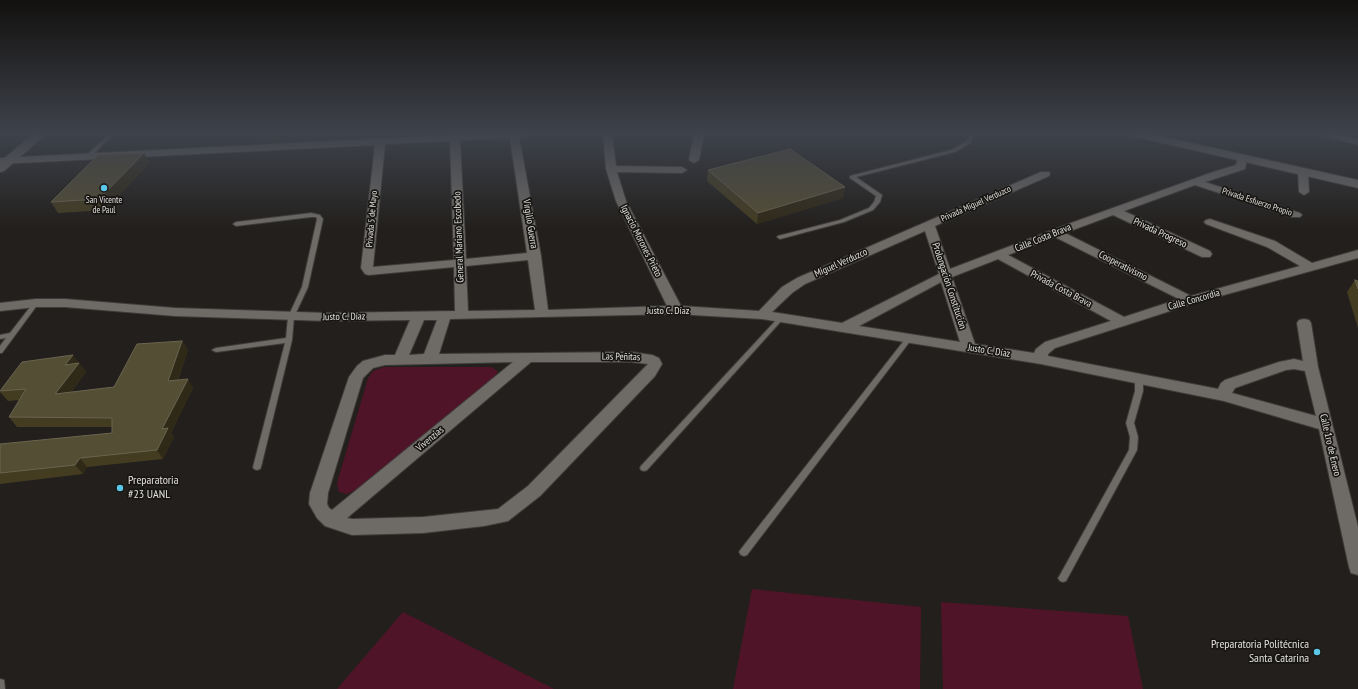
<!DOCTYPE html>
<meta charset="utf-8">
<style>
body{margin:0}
canvas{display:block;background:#221f1c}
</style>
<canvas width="1358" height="689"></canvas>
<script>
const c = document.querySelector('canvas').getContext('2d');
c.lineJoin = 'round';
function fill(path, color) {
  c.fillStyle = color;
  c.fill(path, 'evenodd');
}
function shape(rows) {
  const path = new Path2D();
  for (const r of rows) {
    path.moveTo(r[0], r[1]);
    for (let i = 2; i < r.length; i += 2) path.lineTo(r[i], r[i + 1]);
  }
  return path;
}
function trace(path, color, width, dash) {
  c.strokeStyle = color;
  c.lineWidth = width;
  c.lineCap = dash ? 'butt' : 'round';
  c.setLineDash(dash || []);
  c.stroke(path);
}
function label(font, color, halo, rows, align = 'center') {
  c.font = font + ' "PT Sans Narrow",sans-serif';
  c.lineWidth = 3.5;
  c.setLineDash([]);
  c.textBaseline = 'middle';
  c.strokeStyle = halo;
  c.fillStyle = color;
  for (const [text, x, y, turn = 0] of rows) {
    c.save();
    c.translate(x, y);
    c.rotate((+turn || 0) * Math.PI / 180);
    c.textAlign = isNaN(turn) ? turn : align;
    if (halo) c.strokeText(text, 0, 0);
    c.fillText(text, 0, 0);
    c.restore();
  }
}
const green = shape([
 [384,367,491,367,498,371,494,378,359,489,347,494,339,492,337,483,368,378,373,371],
 [752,589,921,607,920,689,733,689],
 [941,602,1128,616,1143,689,943,689],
 [403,612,554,689,337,689]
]);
const service = shape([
 [109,134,113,134,90,158,86,158,86,156,109,134],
 [970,134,974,134,971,143,955,152,856,177,882,195,880,202,873,210,844,222,780,239,777,237,778,236,840,220,869,208,874,202,876,196,850,178,850,176,951,150,967,141,970,134],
 [311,213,320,215,323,219,308,287,294,317,292,340,261,467,260,469,257,470,254,469,253,467,285,343,216,352,212,350,216,348,286,338,288,317,302,287,317,219,316,217,311,217,236,226,233,224,236,222,311,213],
 [36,301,39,303,38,304,2,353,0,353,0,346,6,338,0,339,0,335,10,333,34,302,36,301],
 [781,316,783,317,784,318,783,319,647,470,644,471,641,470,640,468,641,466,779,317,781,316],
 [906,338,908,338,911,340,747,555,744,556,741,555,739,552,741,549,906,338],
 [1139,375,1143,378,1143,391,1134,423,1138,437,1137,450,1066,581,1063,582,1060,581,1058,578,1060,575,1129,450,1130,437,1126,423,1135,391,1135,378,1139,375],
 [0,679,4,680,5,689,0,689,0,679]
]);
const minor = shape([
 [451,134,530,134,528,136,519,137,541,256,548,310,667,306,616,201,606,169,603,134,612,134,616,166,682,167,687,170,682,173,617,172,626,201,681,306,759,311,782,287,797,278,1041,172,1049,172,1050,174,1049,176,935,226,950,269,1071,223,1213,172,1236,165,1238,156,1246,156,1247,158,1245,169,1205,182,1300,213,1302,215,1300,217,1292,217,1195,185,1124,211,1210,251,1212,254,1210,257,1202,257,1113,215,1065,233,1191,296,1300,266,1267,247,1206,224,1204,222,1206,220,1210,219,1275,241,1312,263,1358,250,1358,258,1195,303,1055,348,1048,354,1048,356,1218,389,1221,383,1225,380,1279,362,1294,359,1303,361,1297,323,1299,320,1304,319,1309,320,1311,323,1318,367,1358,527,1358,575,1351,573,1349,567,1319,429,1224,401,1041,364,762,319,676,314,450,319,439,354,631,352,652,355,659,358,662,364,655,376,540,496,508,521,484,526,423,533,352,535,325,526,317,518,309,504,310,493,349,377,357,366,363,361,385,355,395,355,410,320,328,321,175,316,65,307,36,307,0,311,0,303,36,299,65,299,175,308,328,313,455,311,454,267,369,275,365,274,361,268,375,145,0,164,0,158,450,135,451,134],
 [510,138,527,253,466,259,460,140,510,138],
 [450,141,454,260,373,267,385,144,450,141],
 [925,231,939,274,842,323,772,312,792,293,805,284,925,231],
 [1055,237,1179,299,1124,317,1008,255,1055,237],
 [998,259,1111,321,1045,342,1036,349,1034,353,975,344,952,277,998,259],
 [528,260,535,310,468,311,466,266,528,260],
 [941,282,960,342,859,326,941,282],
 [424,320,437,320,424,354,409,355,424,320],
 [513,362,332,510,329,508,327,504,328,493,363,378,373,368,385,365,513,362],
 [531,362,631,362,648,364,528,486,498,509,423,517,352,519,347,518,531,362],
 [1294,369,1305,371,1316,416,1232,393,1235,388,1286,370,1294,369],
 [694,134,704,134,699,160,694,163,689,160,694,134],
 [1322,134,1337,134,1358,139,1358,145,1324,136,1322,134],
 [1303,169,1308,172,1309,192,1304,195,1299,192,1298,172,1303,169]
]);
const tertiary = shape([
 [33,134,46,134,4,171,0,172,0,162,33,134],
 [1131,134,1151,134,1358,180,1358,188,1137,137,1133,136,1131,134]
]);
const wall = shape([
 [144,153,149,163,106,210,58,213,51,202],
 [708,170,845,187,843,198,757,224,707,181],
 [1355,280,1358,281,1358,328,1347,292],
 [182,341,188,350,178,380,193,388,171,433,174,437,163,459,87,467,83,474,0,484,0,444,112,433,112,427,17,427,9,417,20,400,8,401,0,392,79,363,86,372,71,392,114,387]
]);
const shadedWall = shape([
 [144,153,149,163,106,210,99,199],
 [845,187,843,198,757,224,758,213],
 [182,341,188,350,174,390,168,381],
 [73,355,86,372,62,403,55,394,65,365],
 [188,379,193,388,171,433,174,437,163,459,157,450,162,429],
 [80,458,87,467,83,474,75,465]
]);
const building = shape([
 [790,149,845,187,758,213,708,170,790,149],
 [144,153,99,199,51,202,98,155,144,153],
 [1355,280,1358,281,1358,289,1355,280],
 [182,341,168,381,188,379,162,429,168,428,157,450,80,458,75,465,0,473,0,444,112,433,112,418,9,417,26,389,0,391,22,362,73,355,65,365,79,363,55,394,114,387,137,344,182,341]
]);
const markers = [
 [104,188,4,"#5dc7e8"],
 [120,488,4,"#5dc7e8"],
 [1317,652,4,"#5dc7e8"]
];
const farPoinames = [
 ["San Vicente",104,200],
 ["de Paul",104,210]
];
const farStreetnames = [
 ["Privada Esfuerzo Propio",1257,202,18],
 ["Privada Miguel Verduzco",976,204,-24],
 ["Privada 5 de Mayo",372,219,-85]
];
const streetNames = [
 ["Virgilio Guerra",530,224,81],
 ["Privada Progreso",1160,233,25],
 ["General Mariano Escobedo",459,237,-92],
 ["Calle Costa Brava",1043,238,-22],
 ["Ignacio Morones Prieto",641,241,63],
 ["Miguel Verduzco",841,263,-24],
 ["Cooperativismo",1123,266,27],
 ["Prolongación Constitución",949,286,72],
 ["Privada Costa Brava",1061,289,28],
 ["Calle Concordia",1194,300,-16],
 ["Justo C. Díaz",668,311],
 ["Justo C. Díaz",344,317,-1],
 ["Justo C. Díaz",989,351,9],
 ["Las Peñitas",621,357,1],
 ["Vivenzias",430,439,-40],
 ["Calle 1ro de Enero",1330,445,77]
];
const nearPoinames = [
 ["Preparatoria",128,481],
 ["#23 UANL",128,495],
 ["Preparatoria Politécnica",1309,645,"right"],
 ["Santa Catarina",1309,659,"right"]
];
fill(green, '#501428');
trace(service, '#3e3c3a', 2);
trace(minor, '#3e3c3a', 2);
trace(tertiary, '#3e3c3a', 2);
fill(service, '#6e6b67');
fill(minor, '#6e6b67');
fill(tertiary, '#6e6b67');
fill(wall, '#433c21');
fill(shadedWall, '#2f2917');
fill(building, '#544e35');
trace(building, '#6a6450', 1);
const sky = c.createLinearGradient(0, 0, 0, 230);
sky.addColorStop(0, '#13110f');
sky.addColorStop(0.58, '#3e424b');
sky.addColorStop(1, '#3e424b00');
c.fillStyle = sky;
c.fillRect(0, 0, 1358, 230);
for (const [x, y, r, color] of markers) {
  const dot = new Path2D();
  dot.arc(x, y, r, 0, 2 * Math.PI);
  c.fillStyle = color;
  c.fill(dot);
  trace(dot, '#181613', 1.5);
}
label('9px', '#e1dfdd', '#181613', farPoinames);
label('9px', '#e1dfdd', '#181613', farStreetnames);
label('10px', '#e1dfdd', '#181613', streetNames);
label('12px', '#e1dfdd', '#181613', nearPoinames, 'left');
</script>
